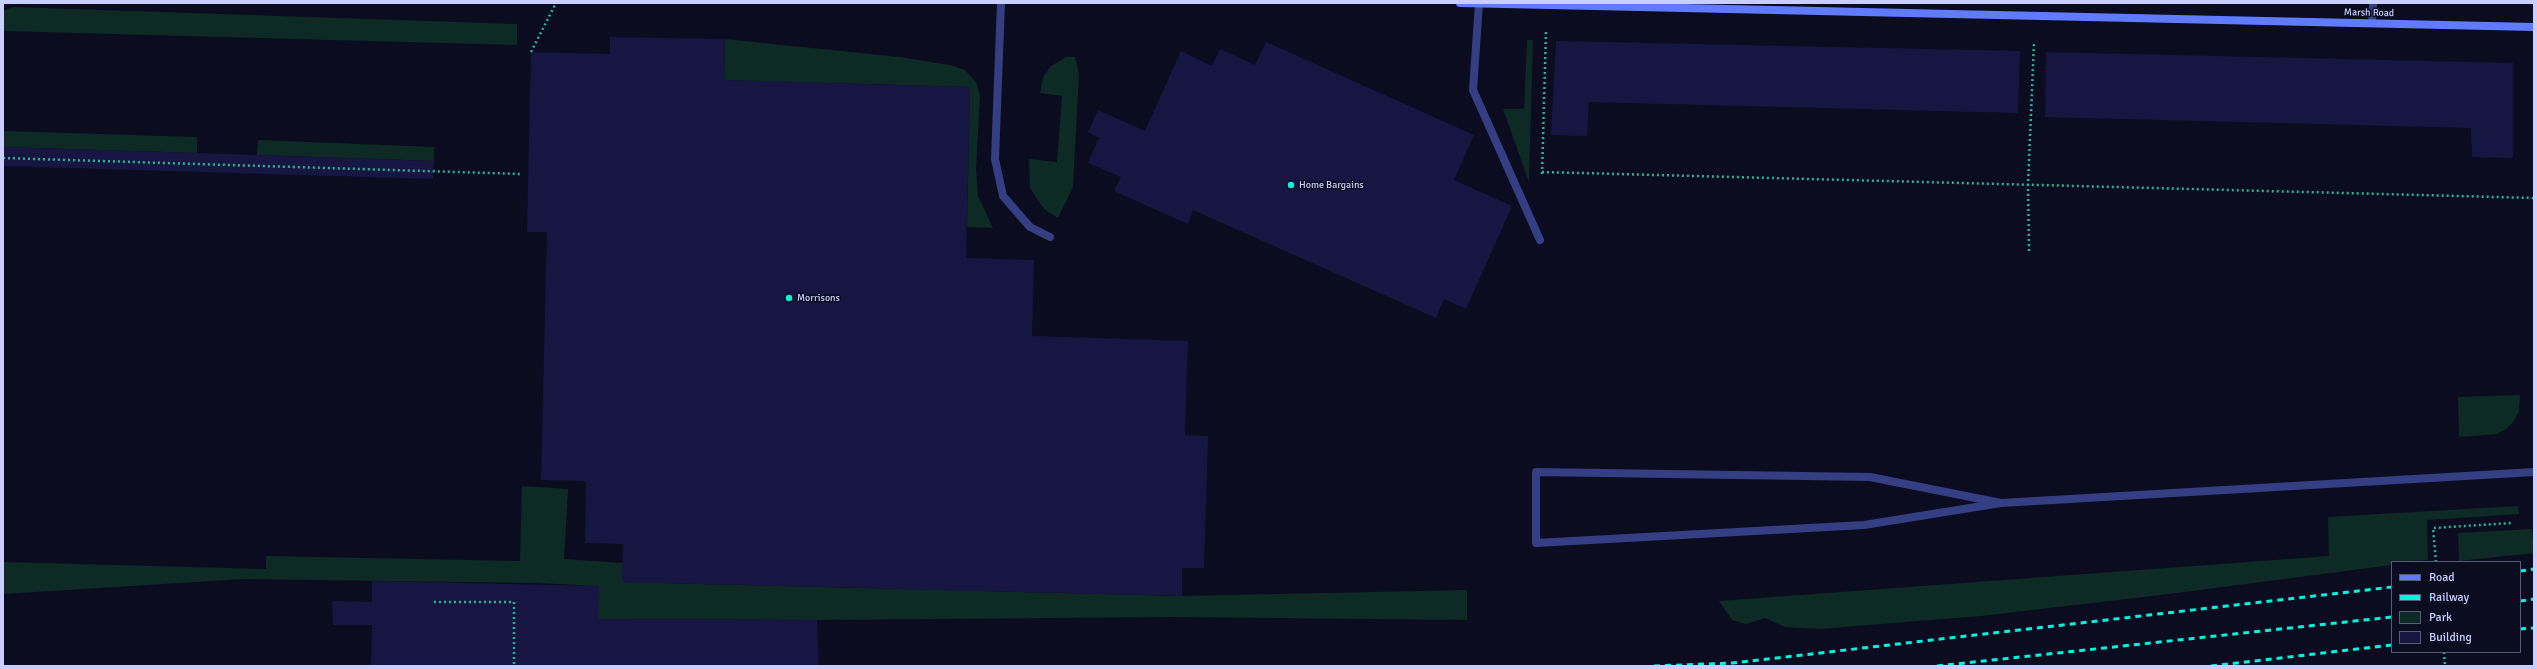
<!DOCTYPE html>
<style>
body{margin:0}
#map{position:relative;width:2537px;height:669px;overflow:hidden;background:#0b0c20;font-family:Signika,sans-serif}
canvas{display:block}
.frame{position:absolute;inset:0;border:4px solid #caceff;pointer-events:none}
.legend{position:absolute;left:2391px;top:561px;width:130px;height:92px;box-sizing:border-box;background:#0b0c20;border:1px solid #575a79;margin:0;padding:5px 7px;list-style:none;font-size:12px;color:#caceff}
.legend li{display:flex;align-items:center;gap:8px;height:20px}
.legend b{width:20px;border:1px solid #575a79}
</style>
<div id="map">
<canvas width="2537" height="669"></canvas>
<div class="frame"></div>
<ul class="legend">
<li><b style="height:5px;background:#617bff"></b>Road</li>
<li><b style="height:5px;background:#00f5df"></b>Railway</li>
<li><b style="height:11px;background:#0e2a24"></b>Park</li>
<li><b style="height:11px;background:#171642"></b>Building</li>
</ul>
</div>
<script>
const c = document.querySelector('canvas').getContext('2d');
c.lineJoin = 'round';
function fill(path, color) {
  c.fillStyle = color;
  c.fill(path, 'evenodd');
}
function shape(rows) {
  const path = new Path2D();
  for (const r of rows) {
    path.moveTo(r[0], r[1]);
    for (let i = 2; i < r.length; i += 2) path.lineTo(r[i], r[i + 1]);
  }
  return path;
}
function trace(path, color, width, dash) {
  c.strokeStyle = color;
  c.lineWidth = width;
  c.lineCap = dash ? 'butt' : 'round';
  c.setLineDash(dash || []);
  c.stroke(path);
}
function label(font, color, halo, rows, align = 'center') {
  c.font = font + ' Signika,sans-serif';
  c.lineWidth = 3;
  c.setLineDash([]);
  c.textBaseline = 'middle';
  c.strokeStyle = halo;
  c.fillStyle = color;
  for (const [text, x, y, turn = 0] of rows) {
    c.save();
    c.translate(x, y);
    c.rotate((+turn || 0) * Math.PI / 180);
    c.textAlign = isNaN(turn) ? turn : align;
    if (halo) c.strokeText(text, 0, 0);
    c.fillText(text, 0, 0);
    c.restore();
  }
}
const green = shape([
 [13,7,517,24,517,45,3,31,3,11],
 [725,39,899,57,950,65,965,70,976,82,980,96,976,168,978,196,993,228,967,227,970,87,724,80],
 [1527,40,1533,40,1529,182,1503,109,1524,109],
 [1066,57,1075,57,1079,73,1073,187,1058,218,1044,209,1030,188,1029,159,1057,162,1062,96,1040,93,1043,77,1051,66],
 [3,131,197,137,197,153,3,147],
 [258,140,434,147,434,161,257,155],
 [2520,395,2519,411,2514,421,2506,429,2497,434,2459,437,2458,397],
 [522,486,568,489,564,559,623,563,622,582,1182,596,1467,590,1467,620,1174,617,817,620,598,619,598,586,536,583,243,579,3,594,3,562,266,569,266,556,520,561],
 [2518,506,2519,514,2427,520,2428,560,2392,562,2392,565,2169,594,1981,616,1819,629,1785,627,1765,618,1746,624,1732,620,1719,601,2329,556,2328,517],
 [2532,529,2534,553,2459,561,2458,533]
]);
const building = shape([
 [610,37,725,39,724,80,970,87,966,258,1034,260,1032,336,1188,341,1185,435,1208,436,1204,568,1182,568,1182,596,622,582,623,544,585,543,586,481,541,480,547,232,527,232,531,52,610,54],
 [1556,41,2020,51,2018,113,1589,102,1587,136,1551,135],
 [1266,42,1474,135,1454,180,1512,206,1466,309,1444,299,1436,318,1193,210,1188,224,1114,191,1121,177,1088,163,1099,138,1088,132,1098,110,1145,131,1181,51,1212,66,1220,49,1255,65],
 [2046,52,2513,63,2513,158,2472,157,2471,128,2045,117],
 [3,147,197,153,434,161,433,179,3,166],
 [372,581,599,586,598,619,817,620,819,666,371,666,372,625,333,625,332,601,372,602]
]);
const path = shape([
 [531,52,556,3],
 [3,158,521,174],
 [1542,172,2534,198],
 [1542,174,1546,31],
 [2029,251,2028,184,2034,43],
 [2436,562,2433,528,2512,523],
 [434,602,514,602,514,666],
 [2444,652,2445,666]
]);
const lane = shape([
 [1001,3,995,159,1003,196,1030,227,1050,237],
 [1479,3,1473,90,1540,240],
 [2001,503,1870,477,1536,472,1536,543,1864,525,2001,503,2534,472]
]);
const street = shape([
 [2372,23,2373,3]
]);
const secondary = shape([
 [1460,3,2534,27]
]);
const rail = shape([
 [2520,571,2534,569],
 [2520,601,2534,599],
 [2520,629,2534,628],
 [1654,666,1733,663,2392,587],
 [1937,666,2392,617],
 [2211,666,2392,645]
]);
const markers = [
 [1291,185,4,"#00f5df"],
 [789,298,4,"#00f5df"]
];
const streetNames = [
 ["Marsh Road",2369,13,1]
];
const poiNames = [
 ["Home Bargains",1299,185],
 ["Morrisons",797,298]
];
fill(green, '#0e2a24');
fill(building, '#171642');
trace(path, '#26b893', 2.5, [2, 3]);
trace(lane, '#333f82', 8);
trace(street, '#333f82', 8);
trace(secondary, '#617bff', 8);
trace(rail, '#00f5df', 3, [6, 5]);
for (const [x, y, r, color] of markers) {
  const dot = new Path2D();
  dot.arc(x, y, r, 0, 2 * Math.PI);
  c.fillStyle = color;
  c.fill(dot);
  trace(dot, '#0b0c20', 1.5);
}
label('10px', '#caceff', '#0b0c20', streetNames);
label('10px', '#caceff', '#0b0c20', poiNames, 'left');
</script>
